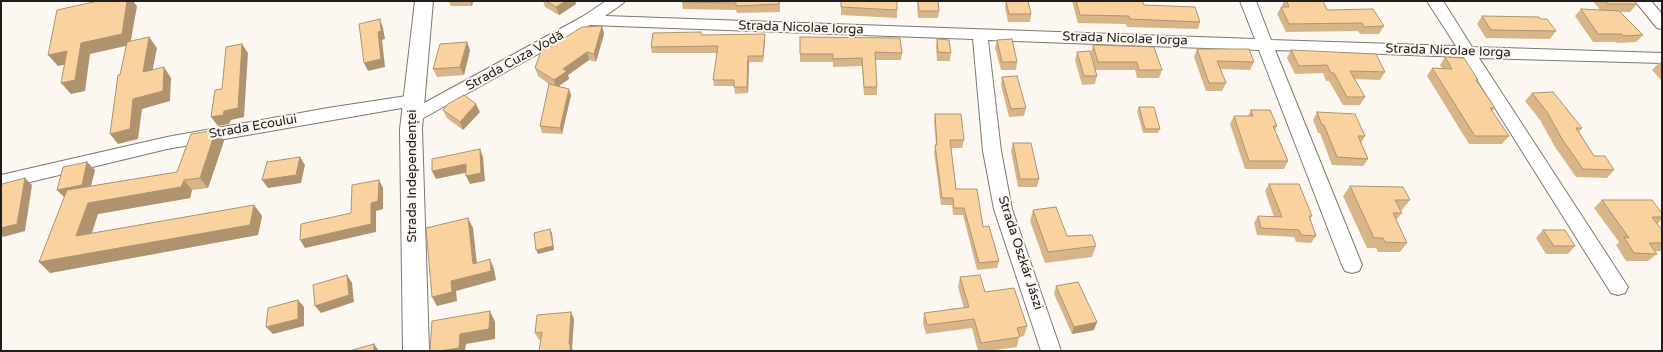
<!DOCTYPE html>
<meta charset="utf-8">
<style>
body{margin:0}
#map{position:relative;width:1663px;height:352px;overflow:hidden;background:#fcf7f0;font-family:"Varela Round",sans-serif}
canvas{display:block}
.frame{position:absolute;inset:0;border:2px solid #201e1c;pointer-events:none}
</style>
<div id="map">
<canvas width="1663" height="352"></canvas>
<div class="frame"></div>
</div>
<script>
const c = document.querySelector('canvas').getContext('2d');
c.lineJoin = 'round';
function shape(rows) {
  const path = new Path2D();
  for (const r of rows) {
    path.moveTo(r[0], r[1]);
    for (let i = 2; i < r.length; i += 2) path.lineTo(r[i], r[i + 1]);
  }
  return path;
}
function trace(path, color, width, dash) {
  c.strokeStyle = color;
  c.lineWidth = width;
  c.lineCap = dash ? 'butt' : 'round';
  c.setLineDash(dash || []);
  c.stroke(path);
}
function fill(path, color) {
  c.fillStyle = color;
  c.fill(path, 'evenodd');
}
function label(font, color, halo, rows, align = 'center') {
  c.font = font + ' "Varela Round",sans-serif';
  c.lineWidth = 4;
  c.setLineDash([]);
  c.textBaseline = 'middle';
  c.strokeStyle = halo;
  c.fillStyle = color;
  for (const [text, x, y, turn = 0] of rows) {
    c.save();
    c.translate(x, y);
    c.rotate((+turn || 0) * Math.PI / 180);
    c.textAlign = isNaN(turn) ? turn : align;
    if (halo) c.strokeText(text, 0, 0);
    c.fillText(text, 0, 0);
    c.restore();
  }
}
const minor = shape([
 [606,1,625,1,622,4,605,16,1255,39,1240,1,1256,1,1271,40,1456,46,1427,1,1443,1,1472,47,1662,53,1662,63,1479,58,1628,287,1625,293,1618,295,1611,293,1463,57,1275,50,1362,265,1359,271,1352,273,1345,271,1342,265,1259,50,988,40,1001,151,1012,209,1061,351,1041,351,994,209,983,151,973,39,590,25,418,121,412,123,406,121,404,117,406,113,582,17,606,1],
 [1635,1,1651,1,1662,14,1662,29,1657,28,1635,1],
 [413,95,419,97,421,101,419,105,167,149,1,189,1,175,167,137,328,108,413,95]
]);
const tertiary = shape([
 [415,1,433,1,422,129,429,351,403,351,400,129,415,1]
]);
const wall = shape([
 [449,1,473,1,472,6,451,6],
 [543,1,575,1,576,4,559,15,545,7],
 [780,1,780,12,737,13,736,10,683,9,682,2],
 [917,1,938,1,939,11,938,18,918,18],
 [1006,1,1028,1,1031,14,1030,22,1008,22,1005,7],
 [1072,1,1142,1,1144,5,1200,22,1198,29,1127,27,1126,24,1078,23],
 [1284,1,1323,1,1327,10,1384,26,1379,34,1360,34,1358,31,1286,32,1277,14,1281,7,1283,7,1282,5],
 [1593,1,1634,1,1637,4,1630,12,1620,12,1643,35,1636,42,1617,43,1616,42,1593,42,1575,16,1581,9,1600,10],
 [841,7,897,10,897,18,841,15],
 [1482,16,1540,19,1556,31,1550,39,1486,38,1477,24],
 [602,26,604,34,596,62,589,60,568,75,569,79,559,86,571,95,562,134,542,133,540,126,549,84,538,76,535,68,550,47],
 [702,35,765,41,763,62,749,62,748,93,735,94,734,86,714,86,713,80,717,53,652,53,651,47],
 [800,37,902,53,901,60,875,60,877,87,877,95,864,95,862,66,833,67,833,62,800,62],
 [937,39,951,53,950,61,937,61,936,47],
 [997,40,1017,62,1016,70,1001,70,995,48],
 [1093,45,1162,70,1159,78,1137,78,1135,70,1095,70,1097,76,1095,84,1082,85,1075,60,1077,52,1095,69,1091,53],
 [1197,49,1254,62,1250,70,1221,69,1226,83,1222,91,1206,91,1194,57],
 [470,50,464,75,437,77,433,69],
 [1291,50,1385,72,1380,80,1355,79,1365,97,1360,105,1343,105,1329,81,1326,81,1323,73,1295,74,1287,58],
 [1445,57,1478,80,1477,81,1495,108,1492,111,1509,136,1502,144,1469,144,1427,76,1432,68,1442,68,1440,65],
 [1660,62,1662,62,1662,81,1652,70],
 [1002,77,1026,108,1024,116,1009,117,1001,85],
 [1532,93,1582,128,1579,132,1594,156,1614,170,1607,178,1576,177,1555,147,1540,120,1525,101],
 [1139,107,1160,129,1158,133,1143,133,1137,111],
 [443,110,480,112,463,130,447,118],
 [1251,110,1277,126,1275,130,1288,161,1284,169,1245,169,1230,124,1234,116,1248,116],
 [1317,112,1365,136,1361,143,1368,159,1363,166,1332,165,1320,133,1318,133,1313,120],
 [935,114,964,140,962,148,951,148,956,189,983,227,999,261,997,268,977,270,963,215,953,215,952,205,941,205,934,152,936,145,934,122],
 [216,130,224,141,208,188,192,190,190,198,98,214,92,233,254,205,262,216,258,235,50,273,87,162,95,170,91,186,177,172],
 [1013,143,1039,179,1037,187,1018,187,1011,151],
 [1269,184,1312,216,1310,219,1316,236,1311,243,1296,242,1294,237,1257,235,1254,223,1258,216,1274,217,1265,191],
 [1350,186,1410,200,1402,210,1400,210,1402,213,1396,220,1407,243,1400,252,1378,252,1376,248,1367,248,1343,196],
 [1602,200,1662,213,1662,220,1657,224,1662,230,1662,251,1655,251,1657,254,1648,261,1626,261,1616,245,1619,242,1594,208],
 [1033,210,1067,236,1096,246,1092,257,1045,263,1030,221],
 [1543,230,1575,246,1568,254,1546,254,1536,238],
 [960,277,985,292,1027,326,1024,336,1019,337,1017,347,988,351,978,351,972,328,926,334,923,323,924,313,964,308,958,287],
 [1056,286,1094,330,1072,334,1054,294],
 [574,319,572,347,541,340,539,340,535,333]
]);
const shadedWall = shape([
 [127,1,133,1,137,6,130,45,90,54,85,91,71,94,61,83,81,43],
 [470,1,473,1,472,6],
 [566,1,575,1,576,4,559,15,556,7],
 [380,19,383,28,385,39,382,40,385,67,368,71,364,63,378,32],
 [602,26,604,34,596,62,594,54],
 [765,34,765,41,763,62,763,56],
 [149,37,157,48,150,83,143,72],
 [467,42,470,50,464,75,460,67],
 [242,44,248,53,244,117,231,120,229,124,218,126,211,117],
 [67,51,76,62,58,66,48,55],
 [587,52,589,60,568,75,569,79,556,88,554,80,563,69],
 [748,56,749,62,748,93,747,87],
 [164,67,171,78,170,101,142,109,138,139,118,144,110,134,133,99],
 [569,89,571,95,562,134,560,128],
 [476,104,480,112,463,130,460,122],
 [216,130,224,141,208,188,200,178],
 [480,149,483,157,485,181,470,184,466,176],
 [300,157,305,165,301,183,268,188,262,180],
 [87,162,95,170,89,193,65,198,57,190],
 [466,164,469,172,436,179,432,171],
 [25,178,32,185,25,231,3,237,1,234,1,228],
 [184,180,192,190,190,198,98,214,87,246,76,236,88,203],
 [379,180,383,188,383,209,376,211,376,232,305,248,300,240,371,203],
 [254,205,262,216,258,235,50,273,39,262],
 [468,218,473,228,478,273,473,264],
 [550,229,552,233,554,250,538,254,536,250],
 [490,259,494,269,496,280,456,291,457,301,437,306,432,297,451,281],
 [347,275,352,283,354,302,321,313,315,306],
 [298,300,304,307,304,326,273,334,266,327],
 [490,311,495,322,495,339,466,344,465,351,439,351,460,334],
 [571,312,574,319,572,347,573,351,570,351,569,344],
 [1097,322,1094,330,1072,334,1074,327],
 [374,344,379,351,374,351]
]);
const building = shape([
 [98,1,127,1,122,34,81,43,75,80,61,83,67,51,48,55,57,10,98,1],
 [546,1,566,1,556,7,546,1],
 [682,1,779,1,779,4,736,6,736,3,682,2,682,1],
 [841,1,897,1,897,10,841,7,841,1],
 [918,1,938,1,939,11,919,11,918,1],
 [1006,1,1028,1,1031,14,1009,14,1006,1],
 [1076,1,1142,1,1144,5,1195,7,1200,22,1130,19,1129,16,1080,15,1076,1],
 [1287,1,1323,1,1327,10,1373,9,1384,26,1364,27,1362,23,1289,24,1281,7,1289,7,1287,1],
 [1606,1,1634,1,1637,4,1608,4,1606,1],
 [1581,9,1619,11,1643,35,1623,36,1622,34,1598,34,1581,9],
 [1482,16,1539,17,1540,19,1547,19,1556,31,1491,30,1482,16],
 [380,19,381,31,378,32,381,59,364,63,359,24,380,19],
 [602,26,594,54,587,52,563,69,567,71,554,80,535,68,541,51,549,46,550,47,582,27,602,26],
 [701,32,701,35,765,34,763,56,748,56,747,87,734,87,734,80,713,80,718,46,651,47,653,33,701,32],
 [149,37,143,72,164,67,163,91,133,99,130,129,110,134,118,75,120,75,127,42,149,37],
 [800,37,900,38,902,53,875,52,877,87,864,87,862,58,833,59,833,54,800,54,800,37],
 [937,39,949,40,951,53,938,52,937,39],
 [1012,39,1017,62,1002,62,997,40,1012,39],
 [467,42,460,67,433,69,440,44,467,42],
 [242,44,238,108,224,111,223,115,211,117,215,90,222,89,226,47,242,44],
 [1093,45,1154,47,1162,70,1139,70,1137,62,1098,62,1093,45],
 [1197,49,1249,49,1254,62,1217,61,1226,83,1209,83,1197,49],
 [1291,50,1376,54,1385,72,1350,71,1365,97,1347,97,1334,73,1331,73,1327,65,1299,66,1291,50],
 [1090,51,1097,76,1084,76,1077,52,1090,51],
 [1445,57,1464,58,1478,80,1476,80,1495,108,1490,108,1509,136,1475,136,1432,68,1452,69,1445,57],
 [1017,76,1026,108,1011,109,1002,77,1017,76],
 [549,84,569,89,560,128,540,126,549,84],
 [1553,92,1582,128,1576,128,1594,156,1605,156,1614,170,1583,169,1562,139,1547,112,1532,93,1553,92],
 [464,95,476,104,460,122,443,110,448,104,464,95],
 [1139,107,1154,107,1160,129,1145,129,1139,107],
 [1251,110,1270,110,1277,126,1273,126,1288,161,1249,161,1234,116,1253,116,1251,110],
 [1317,112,1355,114,1365,136,1358,136,1368,159,1337,157,1324,125,1322,125,1317,112],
 [935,114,961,114,964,140,950,140,956,189,977,189,983,227,989,226,999,261,979,263,964,208,954,208,953,198,942,198,935,145,937,145,935,114],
 [216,130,200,178,184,180,181,187,88,203,76,236,254,205,250,225,39,262,67,190,177,172,191,134,216,130],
 [1013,143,1031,143,1039,179,1020,179,1013,143],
 [480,149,481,173,466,176,466,164,432,171,432,159,480,149],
 [300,157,296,175,262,180,267,162,300,157],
 [87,162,82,185,57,190,63,167,87,162],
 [25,178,17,224,1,228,1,191,2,184,25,178],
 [379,180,378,201,371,203,371,224,300,240,301,224,351,213,352,185,379,180],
 [1269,184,1299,184,1312,216,1309,216,1316,236,1301,235,1299,230,1261,228,1258,216,1282,217,1269,184],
 [1350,186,1403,187,1410,200,1395,200,1402,213,1393,213,1407,243,1385,242,1383,238,1374,238,1350,186],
 [1602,200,1652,200,1662,213,1662,217,1652,217,1662,230,1662,243,1649,243,1657,254,1634,253,1624,237,1629,238,1602,200],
 [1056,207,1067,236,1092,235,1096,246,1048,252,1033,210,1056,207],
 [468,218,473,264,490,259,491,271,451,281,452,292,432,297,426,228,468,218],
 [550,229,553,246,536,250,534,233,550,229],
 [1543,230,1565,230,1575,246,1554,246,1543,230],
 [347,275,349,295,315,306,313,285,347,275],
 [980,275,985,292,1014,288,1027,326,1017,328,1020,337,981,343,974,319,927,325,924,313,969,307,960,277,980,275],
 [1078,282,1097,322,1074,327,1056,286,1078,282],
 [298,300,298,319,266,327,268,308,298,300],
 [490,311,489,329,460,334,459,348,439,351,430,351,432,321,490,311],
 [571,312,569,344,570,344,570,351,539,351,542,332,535,333,537,315,571,312],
 [374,344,374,351,349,351,374,344]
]);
const streetNames = [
 ["Strada Nicolae Iorga",801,28,2],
 ["Strada Nicolae Iorga",1125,39,2],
 ["Strada Nicolae Iorga",1448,51,2],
 ["Strada Cuza Vodă",515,61,-29],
 ["Strada Ecoului",253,127,-10],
 ["Strada Independenței",413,176,-90],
 ["Strada Oszkár Jászi",1020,253,72]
];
trace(minor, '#7d7872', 2);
trace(tertiary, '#7d7872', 2);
fill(minor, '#fff');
fill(tertiary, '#fff');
fill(wall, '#d7b589');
fill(shadedWall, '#af936f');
fill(building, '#fad29f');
trace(building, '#af936f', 1);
label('13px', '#201e1c', '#fcf7f0', streetNames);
</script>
